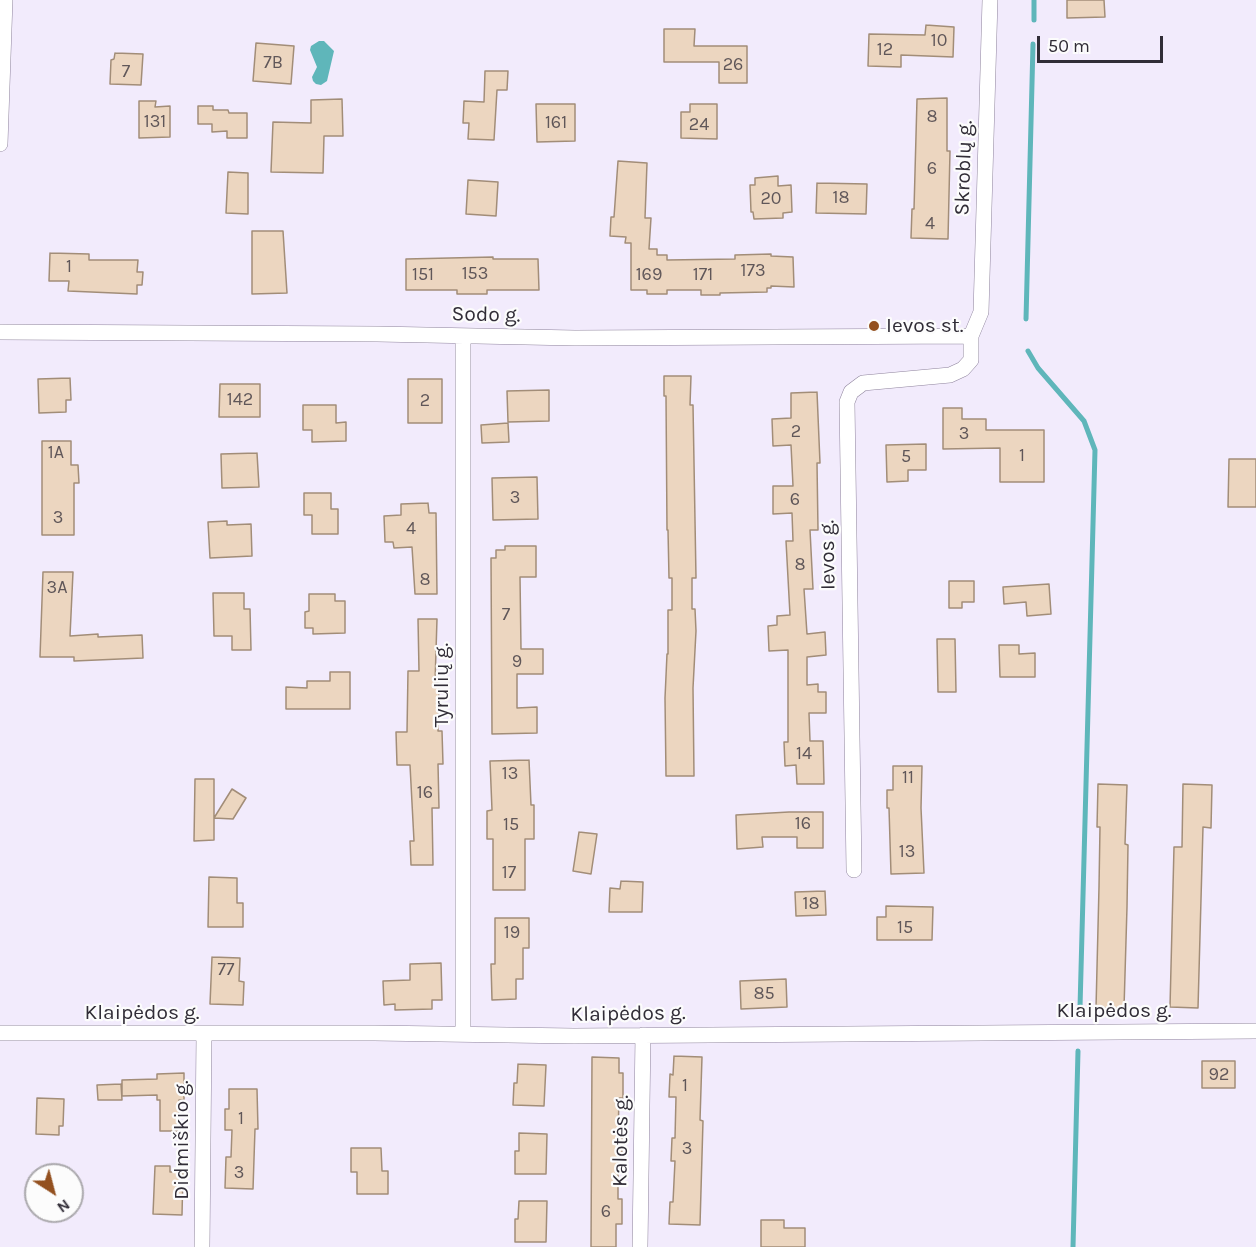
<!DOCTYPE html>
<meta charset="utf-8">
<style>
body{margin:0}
#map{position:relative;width:1256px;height:1247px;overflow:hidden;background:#f2ebfc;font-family:Karla,sans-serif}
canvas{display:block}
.north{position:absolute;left:24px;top:1163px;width:60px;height:60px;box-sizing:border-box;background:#fcfcfc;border:2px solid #aba9ad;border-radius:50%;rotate:144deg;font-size:16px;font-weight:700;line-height:24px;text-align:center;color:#312d37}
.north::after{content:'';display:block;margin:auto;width:21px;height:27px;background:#93501f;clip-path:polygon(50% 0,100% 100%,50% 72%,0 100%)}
.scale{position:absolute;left:1037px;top:36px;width:126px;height:27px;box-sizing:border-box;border:3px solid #312d37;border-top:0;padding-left:8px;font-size:18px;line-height:21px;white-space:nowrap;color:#312d37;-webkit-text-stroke:4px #fcfcfc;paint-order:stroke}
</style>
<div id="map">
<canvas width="1256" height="1247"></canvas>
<div class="north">N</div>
<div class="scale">50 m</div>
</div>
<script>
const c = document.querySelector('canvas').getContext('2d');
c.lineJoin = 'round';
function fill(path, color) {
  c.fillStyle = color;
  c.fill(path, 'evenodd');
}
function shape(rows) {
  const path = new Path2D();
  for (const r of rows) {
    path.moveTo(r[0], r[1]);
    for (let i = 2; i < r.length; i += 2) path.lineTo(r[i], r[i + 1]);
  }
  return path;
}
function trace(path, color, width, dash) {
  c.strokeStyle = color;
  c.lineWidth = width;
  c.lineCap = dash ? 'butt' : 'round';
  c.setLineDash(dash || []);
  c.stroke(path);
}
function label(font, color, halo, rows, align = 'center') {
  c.font = font + ' Karla,sans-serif';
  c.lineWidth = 4.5;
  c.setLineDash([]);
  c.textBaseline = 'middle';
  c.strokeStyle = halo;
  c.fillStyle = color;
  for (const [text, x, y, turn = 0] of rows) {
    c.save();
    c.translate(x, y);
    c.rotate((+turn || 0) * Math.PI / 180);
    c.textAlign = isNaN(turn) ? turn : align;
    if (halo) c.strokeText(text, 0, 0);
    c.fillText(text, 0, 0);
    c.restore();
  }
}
const water = shape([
 [319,41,324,41,334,51,327,81,321,85,316,84,313,81,312,77,317,67,310,50,311,46]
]);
const stream = shape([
 [1034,20,1034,0],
 [1026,319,1033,44],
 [1028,351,1038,368,1084,421,1095,450,1080,1007],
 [1073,1247,1078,1051]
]);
const building = shape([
 [1067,0,1104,0,1105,17,1067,18,1067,0],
 [926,25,954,27,953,57,901,55,901,67,868,66,869,34,925,35,926,25],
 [664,29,695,29,694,46,747,46,747,83,719,83,719,62,664,62,664,29],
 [256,43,294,46,291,84,253,81,256,43],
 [115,53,143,54,141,85,110,84,111,60,114,59,115,53],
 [485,71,508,71,507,90,497,90,494,140,468,139,469,123,463,123,464,101,484,102,485,71],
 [947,98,947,151,950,151,948,239,911,238,912,209,914,209,917,99,947,98],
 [342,99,343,136,324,136,323,173,271,172,273,122,311,123,311,100,342,99],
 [139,101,156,101,155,107,170,106,170,137,139,138,139,101],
 [536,104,575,104,575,141,537,142,536,104],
 [690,104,717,104,717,139,681,138,681,112,690,112,690,104],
 [198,106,213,106,213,110,228,110,229,113,247,113,247,138,227,138,227,131,212,132,212,124,198,124,198,106],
 [618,161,647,163,645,218,651,218,649,249,657,249,657,255,667,255,667,260,735,259,735,255,771,254,771,256,793,257,794,287,771,286,771,288,767,288,767,292,720,293,720,295,701,295,701,290,667,290,667,294,647,294,647,290,631,290,631,243,625,243,626,237,610,236,611,217,614,217,618,161],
 [228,172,248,173,248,214,226,213,228,172],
 [778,176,778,186,791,185,792,212,783,213,783,218,754,219,753,212,751,212,750,185,755,185,755,178,778,176],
 [468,180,498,182,496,216,466,214,468,180],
 [817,183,867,184,866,214,816,213,817,183],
 [252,231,283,231,287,293,252,294,252,231],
 [50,253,89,254,89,260,138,260,137,272,143,272,142,285,137,285,137,294,68,291,69,281,49,281,50,253],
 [493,257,493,259,538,259,539,290,487,290,487,294,457,294,457,290,406,290,406,259,493,257],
 [664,376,691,376,690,405,693,405,696,578,692,578,692,609,695,609,696,631,693,688,694,776,666,776,665,698,667,654,668,654,668,610,672,610,672,578,669,578,668,530,667,530,666,396,664,396,664,376],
 [70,378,71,400,66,400,66,412,39,413,38,379,70,378],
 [408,379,442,379,442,423,408,423,408,379],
 [220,384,260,384,260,417,219,417,220,384],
 [549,390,549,421,508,422,507,391,549,390],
 [817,392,820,463,817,463,818,530,810,530,813,589,804,589,807,634,825,632,826,655,807,657,807,685,818,684,818,692,826,692,826,713,809,713,810,741,823,741,824,784,797,784,796,765,785,766,784,742,788,742,788,650,769,651,768,626,777,625,777,616,790,615,786,541,793,541,792,513,773,514,773,486,793,486,791,445,773,446,772,419,791,418,791,393,817,392],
 [303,405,336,405,336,423,346,422,346,441,312,442,312,430,303,430,303,405],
 [943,408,962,408,962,419,986,419,986,430,1044,430,1044,482,1000,482,1000,448,943,449,943,408],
 [508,423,509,442,482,443,481,425,508,423],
 [42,441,71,441,71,465,78,465,79,483,74,483,74,535,42,535,42,441],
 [926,444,926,470,908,470,908,481,887,482,886,445,926,444],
 [257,453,259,487,222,488,221,454,257,453],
 [1229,459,1256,459,1256,507,1228,507,1229,459],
 [537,477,538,519,493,520,492,478,537,477],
 [304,493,331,493,331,509,338,509,338,534,312,534,312,515,304,515,304,493],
 [428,503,429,513,436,513,437,594,415,594,412,547,394,548,393,542,385,542,384,516,401,515,401,504,428,503],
 [227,521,227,525,251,524,252,556,210,558,208,522,227,521],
 [505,546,536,546,536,577,520,577,521,649,543,649,543,674,517,674,517,708,537,707,537,733,492,734,491,558,496,558,496,550,505,550,505,546],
 [43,572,73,572,70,636,98,634,98,637,142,635,143,658,74,661,74,657,40,657,43,572],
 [949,581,974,581,974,602,962,602,962,608,949,608,949,581],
 [1049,584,1051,614,1027,616,1026,602,1004,604,1003,587,1049,584],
 [213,593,244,593,244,609,250,609,251,650,232,650,232,636,214,636,213,593],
 [309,594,335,594,335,601,345,601,345,633,313,634,313,628,305,628,305,612,309,611,309,594],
 [418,619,437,619,435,683,439,683,438,731,442,731,443,764,438,764,439,808,432,808,433,865,411,865,410,841,414,841,410,765,397,765,396,732,407,732,408,671,419,671,418,619],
 [937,639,955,639,956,692,938,692,937,639],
 [999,645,1019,645,1019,654,1035,653,1035,677,1000,677,999,645],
 [330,672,350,672,350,709,286,709,286,687,307,688,307,681,330,681,330,672],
 [529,760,531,805,534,805,534,839,525,839,525,890,493,890,493,839,487,839,487,811,492,810,490,761,529,760],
 [893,766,922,766,921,808,924,873,891,874,889,808,887,808,887,790,893,790,893,766],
 [195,779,214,779,214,840,194,841,195,779],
 [1098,784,1127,785,1125,844,1128,845,1127,907,1124,1008,1096,1008,1099,887,1100,827,1097,827,1098,784],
 [1183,784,1212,785,1211,828,1203,827,1198,1008,1170,1007,1174,847,1182,847,1183,784],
 [232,789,246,798,233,819,214,818,232,789],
 [789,812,823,812,823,848,797,848,797,837,762,837,763,847,737,849,736,815,789,812],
 [579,832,597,834,591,874,573,871,579,832],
 [209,877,237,878,237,903,243,903,243,927,208,927,209,877],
 [621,881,643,882,642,912,609,912,610,888,620,889,621,881],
 [825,891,826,915,796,916,795,892,825,891],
 [886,906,933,907,932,940,877,940,877,917,886,917,886,906],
 [495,918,529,918,529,948,523,948,523,979,516,979,516,999,492,1000,491,964,495,964,495,918],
 [212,957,240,958,239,981,244,982,243,1005,210,1004,212,957],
 [441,963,442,1000,432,1000,432,1009,395,1010,395,1004,384,1005,383,981,410,980,410,964,441,963],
 [786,979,787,1007,741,1009,740,981,786,979],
 [674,1056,702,1057,700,1120,703,1121,700,1225,669,1224,670,1202,673,1202,675,1161,671,1161,672,1138,675,1138,676,1097,669,1097,670,1074,673,1075,674,1056],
 [592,1057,619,1058,619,1073,623,1073,623,1098,619,1098,618,1136,622,1136,622,1161,618,1161,618,1199,622,1199,622,1224,616,1224,616,1247,591,1247,592,1057],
 [1202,1061,1235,1061,1235,1088,1202,1088,1202,1061],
 [518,1064,546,1065,544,1106,513,1105,514,1083,517,1083,518,1064],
 [184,1073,184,1100,179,1100,179,1131,160,1131,160,1100,157,1100,157,1095,122,1096,122,1080,157,1079,157,1074,184,1073],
 [121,1084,122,1100,98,1100,97,1085,121,1084],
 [229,1089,257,1089,258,1129,255,1129,253,1189,225,1188,226,1157,231,1157,232,1130,225,1130,225,1109,229,1109,229,1089],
 [37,1098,64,1099,63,1126,59,1126,59,1135,36,1134,37,1098],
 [519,1133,547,1134,546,1174,515,1174,515,1151,519,1151,519,1133],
 [351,1148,381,1148,382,1171,388,1171,388,1194,357,1194,357,1172,351,1172,351,1148],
 [155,1166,170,1166,170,1172,183,1172,182,1215,153,1214,155,1166],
 [519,1201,547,1201,546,1242,515,1242,515,1219,518,1219,519,1201],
 [761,1220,784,1220,784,1228,805,1228,805,1247,761,1247,761,1220]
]);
const minor = shape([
 [0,144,5,0],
 [0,332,377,334,575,338,971,336],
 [854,870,847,402,851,392,863,383,950,375,963,369,971,360,971,336,981,312,990,0],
 [0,1033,374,1033,574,1036,1256,1031],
 [463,1034,463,336],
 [202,1247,204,1034],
 [640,1247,643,1035]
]);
const markers = [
 [874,326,6,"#93501f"]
];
const numberNames = [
 ["10",939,41],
 ["12",885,50],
 ["7B",273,63],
 ["26",733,65],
 ["7",126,72],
 ["8",932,117],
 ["131",155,122],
 ["161",556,123],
 ["24",699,125],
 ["6",932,169],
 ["18",841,198],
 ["20",771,199],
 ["4",930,224],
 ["1",69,267],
 ["173",753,271],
 ["153",475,274],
 ["151",423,275],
 ["169",649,275],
 ["171",703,275],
 ["142",240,400],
 ["2",425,401],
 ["2",796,432],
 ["3",964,434],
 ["1A",56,453],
 ["1",1022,456],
 ["5",906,457],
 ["3",515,498],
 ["6",795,500],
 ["3",58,518],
 ["4",411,529],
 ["8",800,565],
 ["8",425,580],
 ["3A",57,588],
 ["7",506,615],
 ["9",517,662],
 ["14",804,754],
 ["13",510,774],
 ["11",908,778],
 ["16",425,793],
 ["16",803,824],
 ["15",511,825],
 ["13",907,852],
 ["17",509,873],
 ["18",811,904],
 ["15",905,928],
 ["19",512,933],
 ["77",226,970],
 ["85",764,994],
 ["92",1219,1075],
 ["1",685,1086],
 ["1",241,1119],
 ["3",687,1149],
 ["3",239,1173],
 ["6",606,1212]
];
const streetNames = [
 ["Skroblų g.",964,168,-88],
 ["Sodo g.",486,315,1],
 ["Ievos g.",828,555,-91],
 ["Tyrulių g.",442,685,-90],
 ["Klaipėdos g.",1114,1011],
 ["Klaipėdos g.",142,1013],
 ["Klaipėdos g.",628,1014,-1],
 ["Didmiškio g.",182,1140,-90],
 ["Kalotės g.",621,1141,-89]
];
const poiNames = [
 ["Ievos st.",886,326]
];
fill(water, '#5fb6ba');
trace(stream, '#5fb6ba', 5);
fill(building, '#ecd6c0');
trace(building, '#a28d78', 1.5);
trace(minor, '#8f849d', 16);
trace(minor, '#fff', 15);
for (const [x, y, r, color] of markers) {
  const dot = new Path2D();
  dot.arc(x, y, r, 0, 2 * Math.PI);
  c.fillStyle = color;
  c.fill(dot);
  trace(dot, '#fcfcfc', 2);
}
label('18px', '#605759', null, numberNames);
label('21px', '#312d37', '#fcfcfc', streetNames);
label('21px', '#312d37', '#fcfcfc', poiNames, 'left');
</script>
